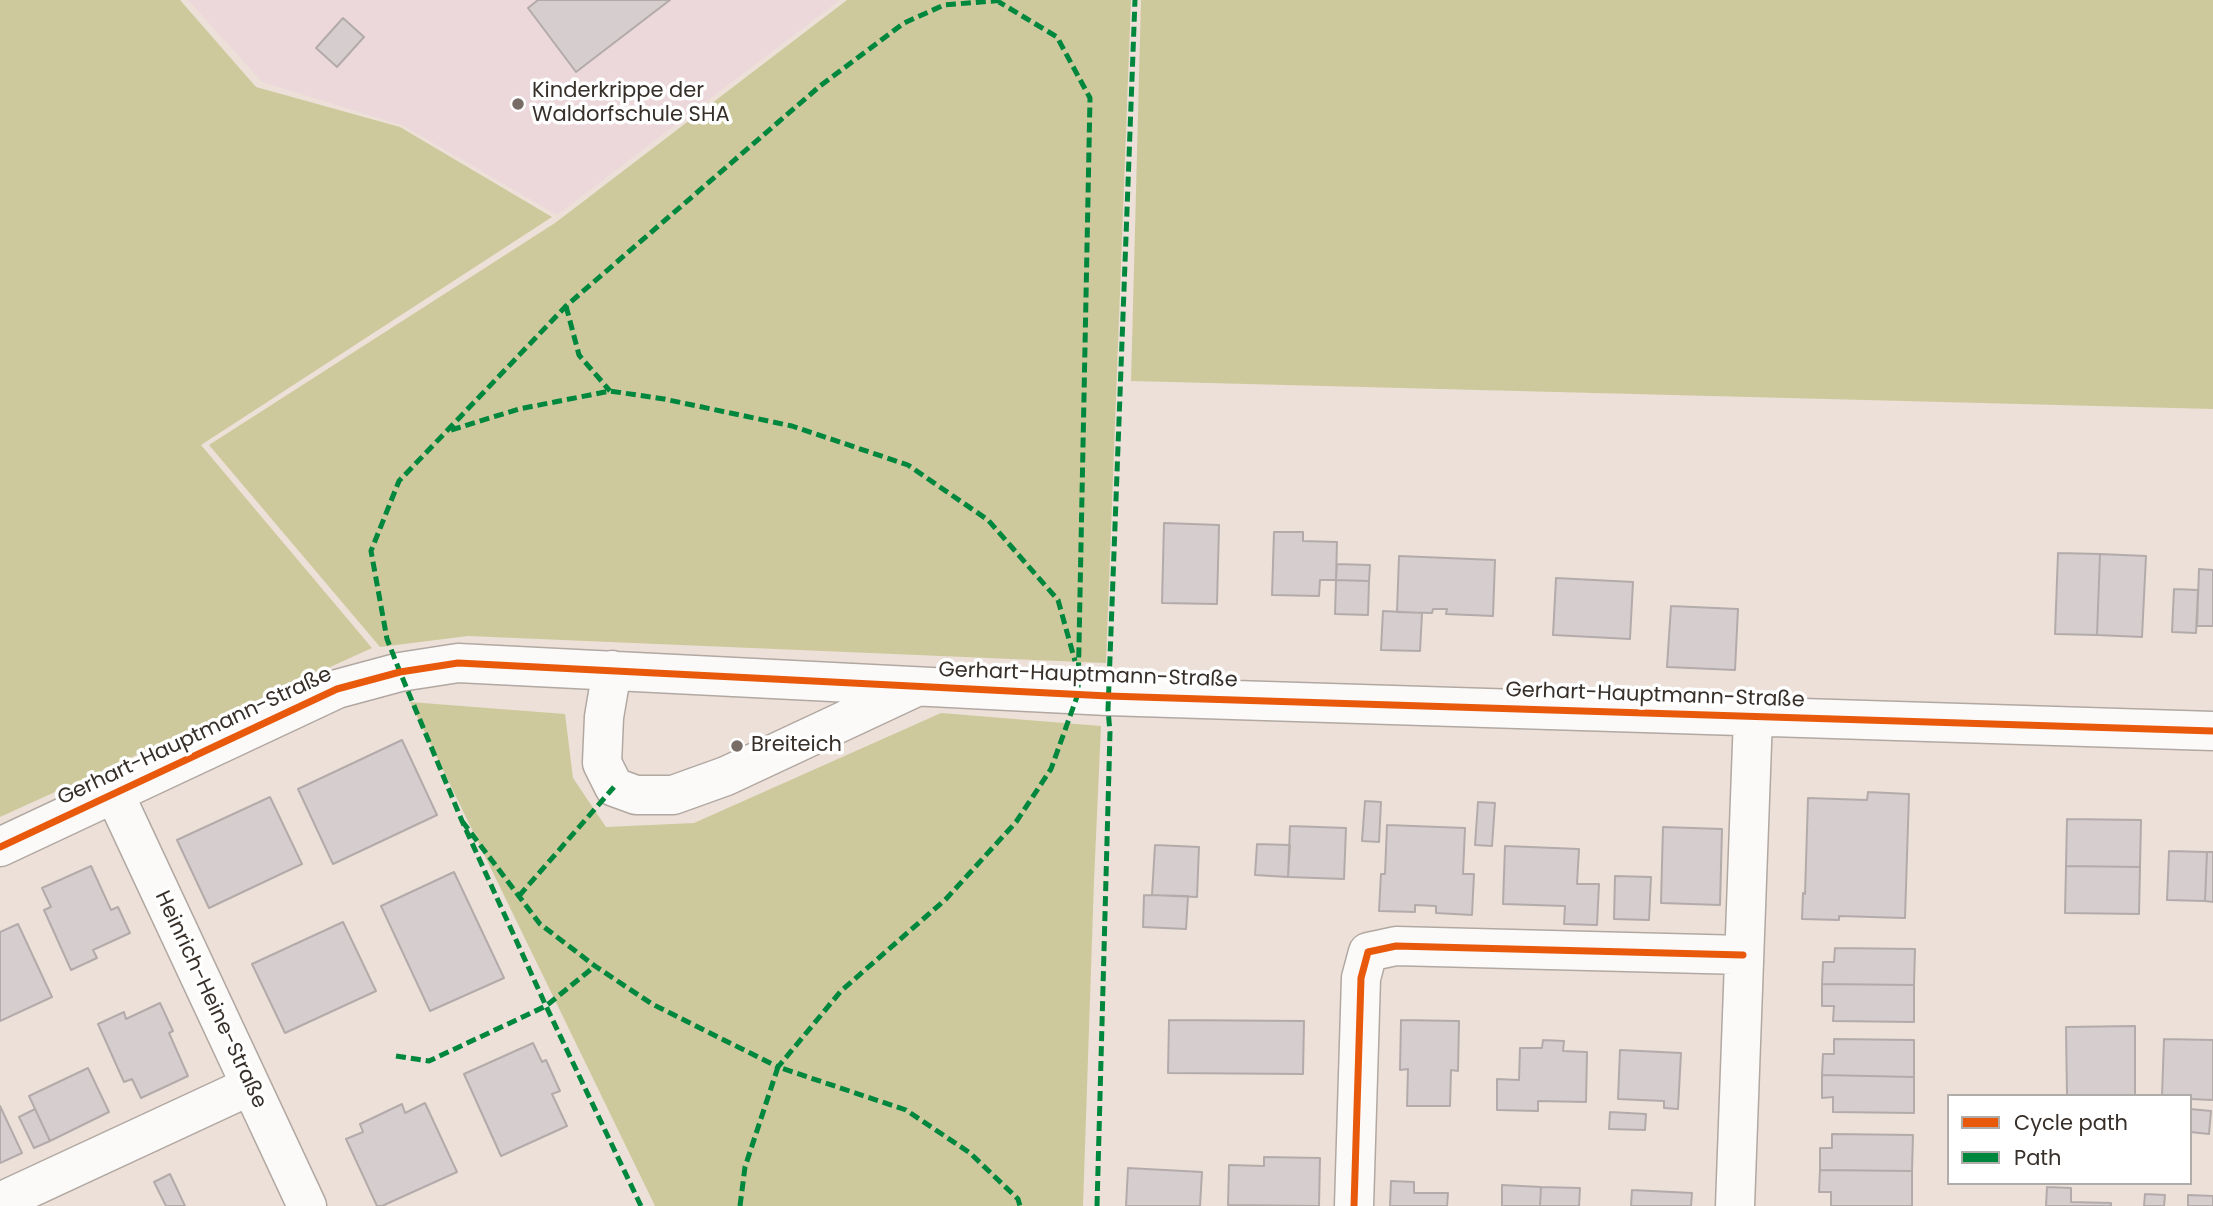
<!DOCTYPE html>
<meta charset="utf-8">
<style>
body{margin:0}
#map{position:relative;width:2213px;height:1206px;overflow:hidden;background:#ede0d8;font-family:Poppins,sans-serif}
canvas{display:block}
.legend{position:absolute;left:1947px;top:1094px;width:245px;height:91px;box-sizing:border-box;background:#fff;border:2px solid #afaca9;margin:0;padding:9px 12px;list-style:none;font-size:21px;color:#372f29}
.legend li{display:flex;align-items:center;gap:14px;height:35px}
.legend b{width:35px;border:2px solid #afaca9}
</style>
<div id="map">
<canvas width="2213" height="1206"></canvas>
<ul class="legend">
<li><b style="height:9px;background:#e8590c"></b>Cycle path</li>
<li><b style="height:9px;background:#00873e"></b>Path</li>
</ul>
</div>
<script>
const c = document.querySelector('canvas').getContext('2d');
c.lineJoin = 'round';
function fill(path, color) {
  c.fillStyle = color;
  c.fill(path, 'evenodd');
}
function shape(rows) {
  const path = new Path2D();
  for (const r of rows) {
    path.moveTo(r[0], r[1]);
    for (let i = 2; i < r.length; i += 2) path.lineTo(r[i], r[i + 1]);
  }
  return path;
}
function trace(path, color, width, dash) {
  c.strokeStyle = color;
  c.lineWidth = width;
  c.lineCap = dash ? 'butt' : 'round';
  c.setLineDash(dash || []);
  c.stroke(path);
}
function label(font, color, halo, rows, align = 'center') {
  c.font = font + ' Poppins,sans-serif';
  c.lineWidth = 7;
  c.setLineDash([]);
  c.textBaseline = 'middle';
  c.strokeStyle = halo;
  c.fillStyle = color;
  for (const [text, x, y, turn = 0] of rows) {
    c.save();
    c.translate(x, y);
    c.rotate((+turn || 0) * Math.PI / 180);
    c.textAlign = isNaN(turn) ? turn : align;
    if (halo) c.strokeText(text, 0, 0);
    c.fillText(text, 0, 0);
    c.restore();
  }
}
const education = shape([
 [188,0,840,0,557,215,404,126,262,82]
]);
const green = shape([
 [0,0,180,0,256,87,400,127,552,217,201,445,372,648,0,817],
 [847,0,1131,0,1106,663,468,636,380,647,209,445,555,223],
 [1141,0,2213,0,2213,409,1131,381],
 [410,702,565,714,573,778,606,827,694,823,941,713,1101,726,1094,881,1083,1206,655,1206]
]);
const building = shape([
 [538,0,670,0,576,72,528,8,538,0],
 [343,18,364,37,337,67,316,48,343,18],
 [1164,523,1219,525,1217,604,1162,603,1164,523],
 [1274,532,1303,532,1303,541,1337,542,1336,580,1320,580,1319,596,1272,595,1274,532],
 [2058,553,2100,554,2097,635,2055,634,2058,553],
 [2100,554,2146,556,2142,637,2097,635,2100,554],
 [1399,556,1495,560,1493,616,1446,614,1447,609,1433,609,1432,613,1397,612,1399,556],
 [1337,564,1370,565,1369,581,1336,580,1337,564],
 [2199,569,2213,570,2213,626,2197,626,2199,569],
 [1556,578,1633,582,1630,639,1553,635,1556,578],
 [1336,580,1369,581,1368,615,1335,614,1336,580],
 [2174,589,2198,590,2196,633,2172,632,2174,589],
 [1671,606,1738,609,1735,670,1667,667,1671,606],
 [1383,611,1422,613,1420,651,1381,650,1383,611],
 [402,740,437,815,333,864,298,789,402,740],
 [1868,792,1909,794,1905,918,1839,916,1839,920,1802,919,1803,893,1805,894,1808,798,1867,800,1868,792],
 [270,797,302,864,209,908,177,840,270,797],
 [1365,801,1381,802,1379,842,1362,841,1365,801],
 [1478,802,1495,803,1492,846,1475,845,1478,802],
 [2067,819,2141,820,2140,867,2066,866,2067,819],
 [1387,825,1465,828,1463,874,1474,874,1472,915,1436,913,1436,906,1415,905,1415,912,1379,911,1381,874,1385,874,1387,825],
 [1290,826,1346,828,1344,879,1288,877,1290,826],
 [1663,827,1722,829,1720,905,1661,903,1663,827],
 [1257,844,1290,845,1288,877,1255,875,1257,844],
 [1155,845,1199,847,1197,897,1152,895,1155,845],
 [1505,846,1579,849,1577,884,1599,884,1597,925,1564,924,1565,906,1503,904,1505,846],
 [2169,851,2207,852,2205,901,2167,900,2169,851],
 [2207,852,2213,852,2213,902,2205,901,2207,852],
 [91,866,111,910,118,907,130,933,93,950,97,958,71,970,44,910,51,907,42,888,91,866],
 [2066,866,2140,867,2139,914,2065,913,2066,866],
 [454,872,504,978,430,1011,381,906,454,872],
 [1615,876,1651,877,1649,920,1614,919,1615,876],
 [1144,895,1188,896,1186,929,1143,927,1144,895],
 [343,922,376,991,285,1033,252,964,343,922],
 [18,924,52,997,0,1021,0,932,18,924],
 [1835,948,1915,949,1914,985,1822,984,1823,962,1834,962,1835,948],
 [1822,984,1914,985,1914,1022,1833,1021,1834,1006,1822,1006,1822,984],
 [160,1003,173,1031,169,1033,188,1076,141,1098,132,1079,124,1082,98,1024,124,1012,126,1019,160,1003],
 [1169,1020,1304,1021,1303,1074,1168,1073,1169,1020],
 [1401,1020,1459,1021,1458,1071,1451,1070,1450,1106,1407,1106,1408,1069,1400,1070,1401,1020],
 [2135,1026,2135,1096,2067,1096,2066,1027,2135,1026],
 [1834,1039,1914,1040,1914,1077,1822,1075,1823,1054,1834,1054,1834,1039],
 [2164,1039,2213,1040,2213,1100,2190,1099,2190,1096,2162,1096,2164,1039],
 [1543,1040,1564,1041,1563,1051,1587,1052,1586,1102,1538,1101,1538,1111,1497,1110,1497,1079,1519,1080,1520,1048,1542,1048,1543,1040],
 [533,1043,542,1062,546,1060,560,1091,552,1094,567,1126,501,1156,464,1074,533,1043],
 [1620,1050,1681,1053,1678,1109,1664,1108,1664,1101,1618,1099,1620,1050],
 [88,1068,109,1112,50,1141,29,1096,88,1068],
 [1822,1075,1914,1077,1914,1113,1833,1112,1833,1097,1822,1098,1822,1075],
 [425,1103,457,1172,382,1206,377,1206,346,1139,363,1132,360,1124,402,1104,405,1113,425,1103],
 [0,1106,22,1153,0,1163,0,1106],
 [35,1109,50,1141,34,1148,19,1117,35,1109],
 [2190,1109,2211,1111,2209,1134,2190,1132,2190,1109],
 [1610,1112,1646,1114,1645,1130,1609,1129,1610,1112],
 [1832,1134,1913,1135,1912,1171,1820,1170,1820,1148,1832,1148,1832,1134],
 [1264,1157,1320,1158,1319,1206,1228,1205,1229,1165,1264,1166,1264,1157],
 [1128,1168,1202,1172,1200,1206,1126,1206,1128,1168],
 [1820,1170,1912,1171,1912,1206,1831,1206,1831,1192,1819,1192,1820,1170],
 [170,1174,185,1206,166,1206,154,1182,170,1174],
 [1391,1181,1414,1182,1414,1193,1448,1193,1447,1206,1390,1206,1391,1181],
 [1502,1185,1541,1187,1540,1206,1502,1206,1502,1185],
 [1541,1187,1580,1188,1579,1206,1540,1206,1541,1187],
 [2047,1187,2071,1188,2071,1202,2111,1203,2111,1206,2046,1206,2047,1187],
 [1632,1190,1692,1193,1691,1206,1631,1206,1632,1190],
 [2145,1194,2165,1195,2164,1206,2144,1206,2145,1194],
 [2188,1195,2213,1196,2213,1206,2188,1206,2188,1195]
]);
const minor = shape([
 [612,670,604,717,602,763,614,787,636,795,673,795,726,776,912,689],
 [114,793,307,1206],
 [0,847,337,689,400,672,458,663,1108,696,2213,731],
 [0,1202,250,1086],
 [1354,1206,1361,978,1368,952,1396,946,1743,955],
 [1735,1206,1753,717]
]);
const quiet = shape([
 [566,306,579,355,610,391],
 [451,430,519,409,610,391,664,399,792,426,908,465,988,520,1058,600,1075,661],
 [462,821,540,924,595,966,652,1004,778,1067,841,991,946,899,1016,822,1051,769,1078,694,1090,98,1057,37,999,2],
 [519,896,614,787],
 [396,1056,429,1061,546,1006,595,966],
 [641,1206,546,1006,462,821,400,672,387,639,371,551,399,481,566,306,820,86,904,23,944,5,1005,0],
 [740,1206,745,1167,778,1067,906,1110,970,1153,1018,1199,1020,1206],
 [1097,1206,1110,732,1108,710,1135,0]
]);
const cycleway = shape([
 [0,847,337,689,400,672,458,663,1108,696,2213,731],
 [1354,1206,1361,978,1368,952,1396,946,1743,955]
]);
const markers = [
 [518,104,7,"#776d66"],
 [737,746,7,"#776d66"]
];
const poiNames = [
 ["Kinderkrippe der",532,92],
 ["Waldorfschule SHA",532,116],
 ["Breiteich",751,746]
];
const streetNames = [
 ["Gerhart-Hauptmann-Straße",1088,676,2],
 ["Gerhart-Hauptmann-Straße",1655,696,2],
 ["Gerhart-Hauptmann-Straße",195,737,-25],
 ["Heinrich-Heine-Straße",210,1000,65]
];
fill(education, '#ecd8da');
fill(green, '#cec99c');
fill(building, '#d6cdce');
trace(building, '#b3abaa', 2);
trace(minor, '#b1a8a2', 41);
trace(minor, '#fcfaf9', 38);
trace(quiet, '#00873e', 5, [10, 5]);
trace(cycleway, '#e8590c', 7);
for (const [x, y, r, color] of markers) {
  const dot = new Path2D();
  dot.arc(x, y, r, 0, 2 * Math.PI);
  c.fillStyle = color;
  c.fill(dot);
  trace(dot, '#fff', 2.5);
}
label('21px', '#372f29', '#fff', poiNames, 'left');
label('21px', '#372f29', '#fff', streetNames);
</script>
